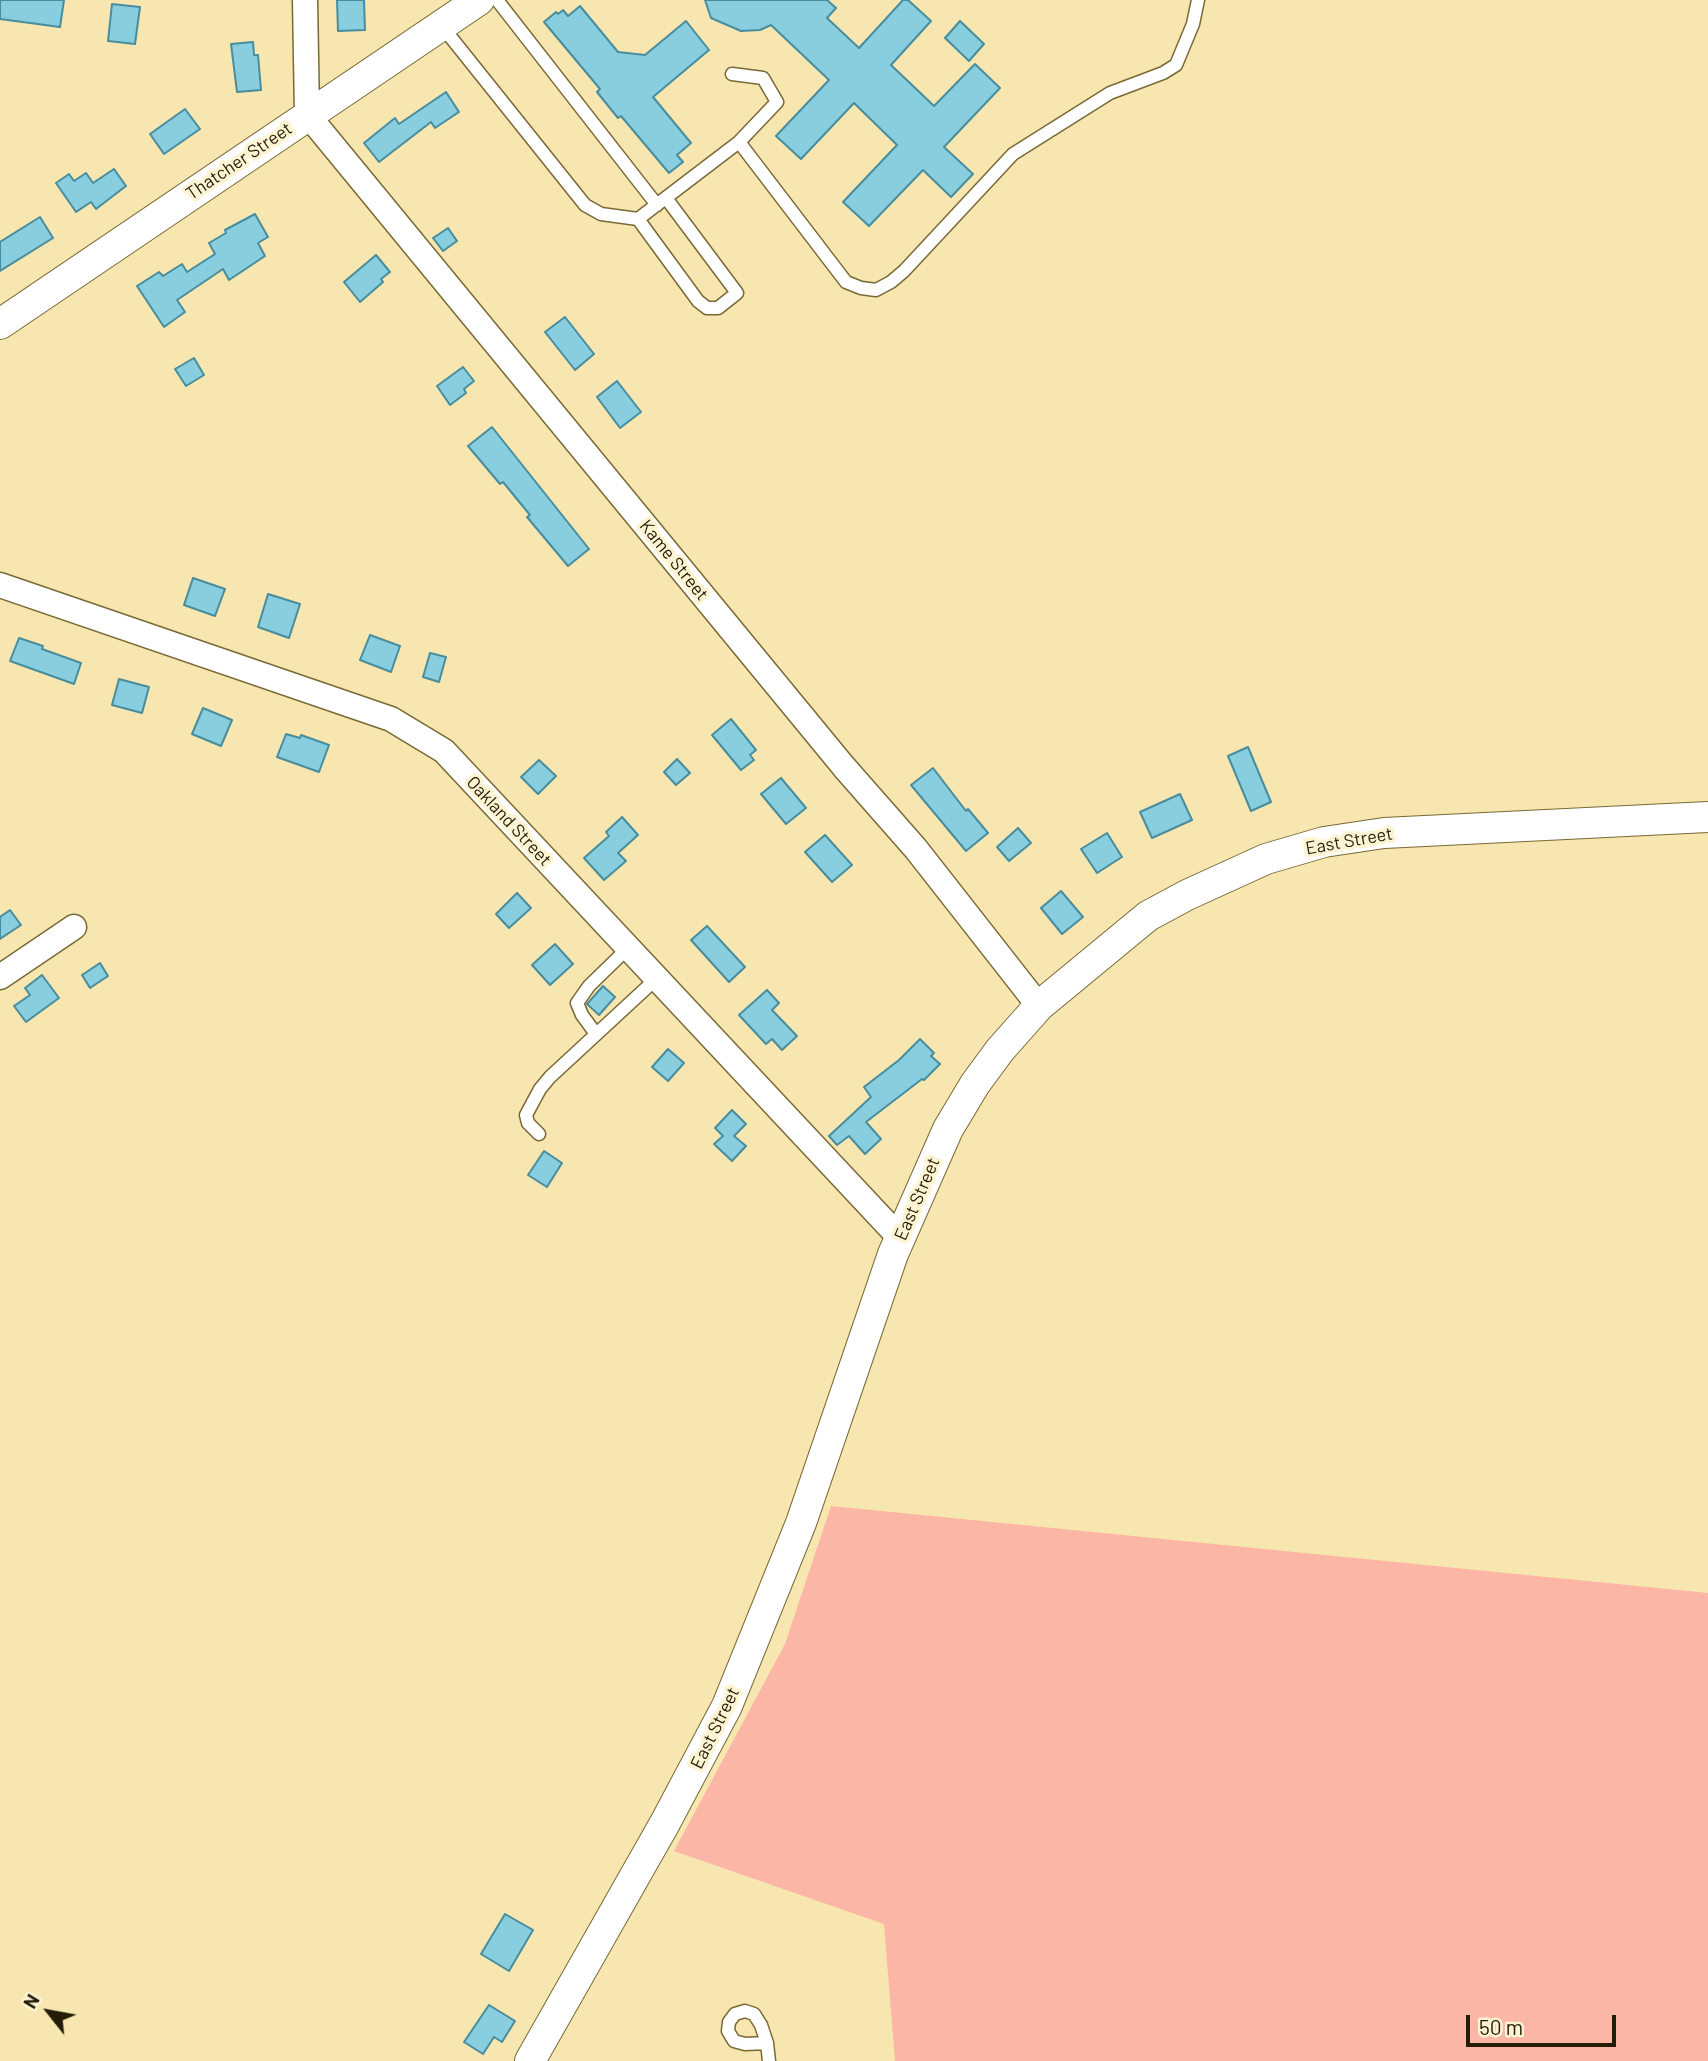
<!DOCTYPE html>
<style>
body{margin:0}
#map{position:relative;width:1708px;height:2061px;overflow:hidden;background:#f7e6af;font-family:Barlow,sans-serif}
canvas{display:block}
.north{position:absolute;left:14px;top:1977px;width:70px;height:70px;-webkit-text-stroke:5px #fdf4d3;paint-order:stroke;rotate:301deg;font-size:19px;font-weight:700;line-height:28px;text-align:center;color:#231d07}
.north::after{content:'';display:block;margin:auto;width:24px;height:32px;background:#231d07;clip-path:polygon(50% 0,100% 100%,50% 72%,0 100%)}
.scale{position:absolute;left:1466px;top:2015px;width:150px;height:32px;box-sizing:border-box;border:4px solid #231d07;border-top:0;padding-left:9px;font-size:21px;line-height:24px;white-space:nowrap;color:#231d07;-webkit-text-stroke:5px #fdf4d3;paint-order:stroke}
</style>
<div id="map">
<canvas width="1708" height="2061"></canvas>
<div class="north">N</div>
<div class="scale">50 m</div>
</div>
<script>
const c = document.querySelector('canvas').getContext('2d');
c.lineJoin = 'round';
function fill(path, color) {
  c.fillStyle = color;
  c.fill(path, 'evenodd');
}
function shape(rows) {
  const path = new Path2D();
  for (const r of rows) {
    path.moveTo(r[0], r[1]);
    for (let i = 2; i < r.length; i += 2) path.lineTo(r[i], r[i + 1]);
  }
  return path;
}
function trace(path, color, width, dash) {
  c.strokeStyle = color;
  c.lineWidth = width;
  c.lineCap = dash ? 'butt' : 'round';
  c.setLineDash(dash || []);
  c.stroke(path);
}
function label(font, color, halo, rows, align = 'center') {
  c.font = font + ' Barlow,sans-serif';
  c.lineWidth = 7;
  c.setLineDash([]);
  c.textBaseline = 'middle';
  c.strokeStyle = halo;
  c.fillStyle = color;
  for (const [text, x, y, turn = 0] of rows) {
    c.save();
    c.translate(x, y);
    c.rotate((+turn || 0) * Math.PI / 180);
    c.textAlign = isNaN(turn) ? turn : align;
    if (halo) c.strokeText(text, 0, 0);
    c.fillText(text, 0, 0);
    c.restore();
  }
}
const green = shape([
 [831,1506,1708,1593,1708,2061,895,2061,884,1924,674,1851,785,1644]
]);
const building = shape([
 [0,0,64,0,60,27,0,19,0,0],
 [337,0,364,0,365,30,338,31,337,0],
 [705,0,827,0,836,8,827,18,859,48,903,0,908,0,931,21,891,65,934,106,975,64,1000,88,944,147,973,174,951,197,923,170,869,226,843,202,897,145,854,103,801,159,776,136,829,80,771,25,760,30,741,31,711,18,705,0],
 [112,4,140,7,135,44,108,41,112,4],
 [580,6,618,52,645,55,686,21,709,50,653,97,691,143,677,155,683,162,669,173,621,116,618,118,597,92,600,89,544,22,556,12,558,14,563,10,568,16,580,6],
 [960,21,984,44,969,61,945,38,960,21],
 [253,42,254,55,258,55,261,90,237,92,231,44,253,42],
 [446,92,459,112,435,128,431,122,379,162,364,143,395,118,399,124,446,92],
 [185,109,200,129,164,154,150,134,185,109],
 [114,169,126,186,96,209,91,202,76,212,56,183,69,174,74,181,86,173,93,183,114,169],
 [255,214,268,237,258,243,265,256,229,280,223,269,177,300,185,312,164,327,137,286,159,272,163,276,182,264,187,272,215,254,209,243,226,233,225,230,255,214],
 [40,217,53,238,0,271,0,242,40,217],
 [448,228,457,241,443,251,433,238,448,228],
 [376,255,390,272,381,279,383,282,360,302,344,282,376,255],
 [565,317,594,354,575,370,545,332,565,317],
 [194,358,204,375,186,386,175,369,194,358],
 [463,367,474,381,464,389,466,393,450,405,437,386,463,367],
 [617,381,641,412,620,428,597,397,617,381],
 [492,427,589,549,568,566,527,517,530,515,503,482,500,484,468,446,492,427],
 [193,578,225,589,215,616,184,605,193,578],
 [268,594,300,604,289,638,258,627,268,594],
 [370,635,400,646,391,672,360,660,370,635],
 [19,638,43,646,42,649,81,663,74,684,10,661,19,638],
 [430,653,446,657,439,682,423,677,430,653],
 [119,679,149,687,142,713,112,705,119,679],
 [203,708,232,720,221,746,192,734,203,708],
 [731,719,756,750,750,755,754,760,741,770,712,735,731,719],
 [286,734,300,738,301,735,329,745,319,772,277,757,286,734],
 [1248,747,1271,802,1251,811,1228,756,1248,747],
 [677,759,690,773,676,785,664,772,677,759],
 [539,760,556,776,538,794,521,777,539,760],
 [933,768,966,811,968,809,988,833,966,851,911,785,933,768],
 [781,778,806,808,786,824,761,794,781,778],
 [1180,794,1192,820,1152,838,1140,812,1180,794],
 [622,817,638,835,618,853,626,861,604,880,584,858,609,836,606,832,622,817],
 [1018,828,1031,843,1009,861,997,847,1018,828],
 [1107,833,1122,857,1097,873,1081,849,1107,833],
 [825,835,852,865,832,882,805,852,825,835],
 [1061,891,1083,917,1062,934,1041,908,1061,891],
 [517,893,531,908,509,928,496,914,517,893],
 [10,910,21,925,0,939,0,917,10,910],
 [707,926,745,967,729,982,691,940,707,926],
 [555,944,573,964,550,985,532,965,555,944],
 [100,963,108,976,90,988,82,975,100,963],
 [42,975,59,998,26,1022,14,1006,30,995,25,988,42,975],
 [603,986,615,997,599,1015,587,1004,603,986],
 [767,990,779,1003,772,1010,797,1036,782,1050,772,1039,766,1044,739,1015,767,990],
 [920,1039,934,1053,931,1056,940,1064,924,1080,922,1079,866,1122,881,1139,865,1154,849,1136,837,1145,829,1136,871,1097,864,1087,899,1060,920,1039],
 [668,1049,684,1063,668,1081,652,1067,668,1049],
 [732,1110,746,1124,734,1136,746,1146,732,1161,714,1144,723,1136,715,1128,732,1110],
 [544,1151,562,1163,547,1187,528,1175,544,1151],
 [505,1914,533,1930,509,1971,481,1954,505,1914],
 [489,2005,515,2021,502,2042,494,2037,483,2054,464,2042,489,2005]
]);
const service = shape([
 [497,0,657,205],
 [441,25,585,205,601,214,638,219,739,142,846,282,861,288,876,290,891,282,904,271,1013,154,1110,93,1163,73,1176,65,1193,24,1198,0],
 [732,74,763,78,777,102,739,142],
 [638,219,698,301,707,308,718,308,737,293,666,198],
 [596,1034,582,1015,577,1003,589,986,628,948],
 [539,1134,528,1123,526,1115,540,1089,550,1077,656,979],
 [767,2043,745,2044,734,2041,728,2031,729,2022,735,2014,745,2011,754,2014,761,2025,767,2043,769,2061]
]);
const minor = shape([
 [305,0,307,114,844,767,916,849,1039,1006],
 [0,585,391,719,444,751,900,1238],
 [0,977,74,927]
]);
const tertiary = shape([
 [0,324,479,0],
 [530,2061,665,1823,727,1706,801,1523,893,1254,948,1129,975,1084,1000,1050,1039,1006,1148,916,1187,895,1266,859,1324,842,1384,833,1708,817]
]);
const streetNames = [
 ["Thatcher Street",239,161,-34],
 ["Kame Street",674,560,51],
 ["Oakland Street",509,821,47],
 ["East Street",1349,841,-10],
 ["East Street",917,1199,-67],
 ["East Street",715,1728,-64]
];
fill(green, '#fbb6a5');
fill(building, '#88cede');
trace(building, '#488d9d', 2);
trace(service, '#786935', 15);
trace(minor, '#786935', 27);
trace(tertiary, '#786935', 32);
trace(service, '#fff', 12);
trace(minor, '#fff', 24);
trace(tertiary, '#fff', 30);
label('18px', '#231d07', '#fdf4d3', streetNames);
</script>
